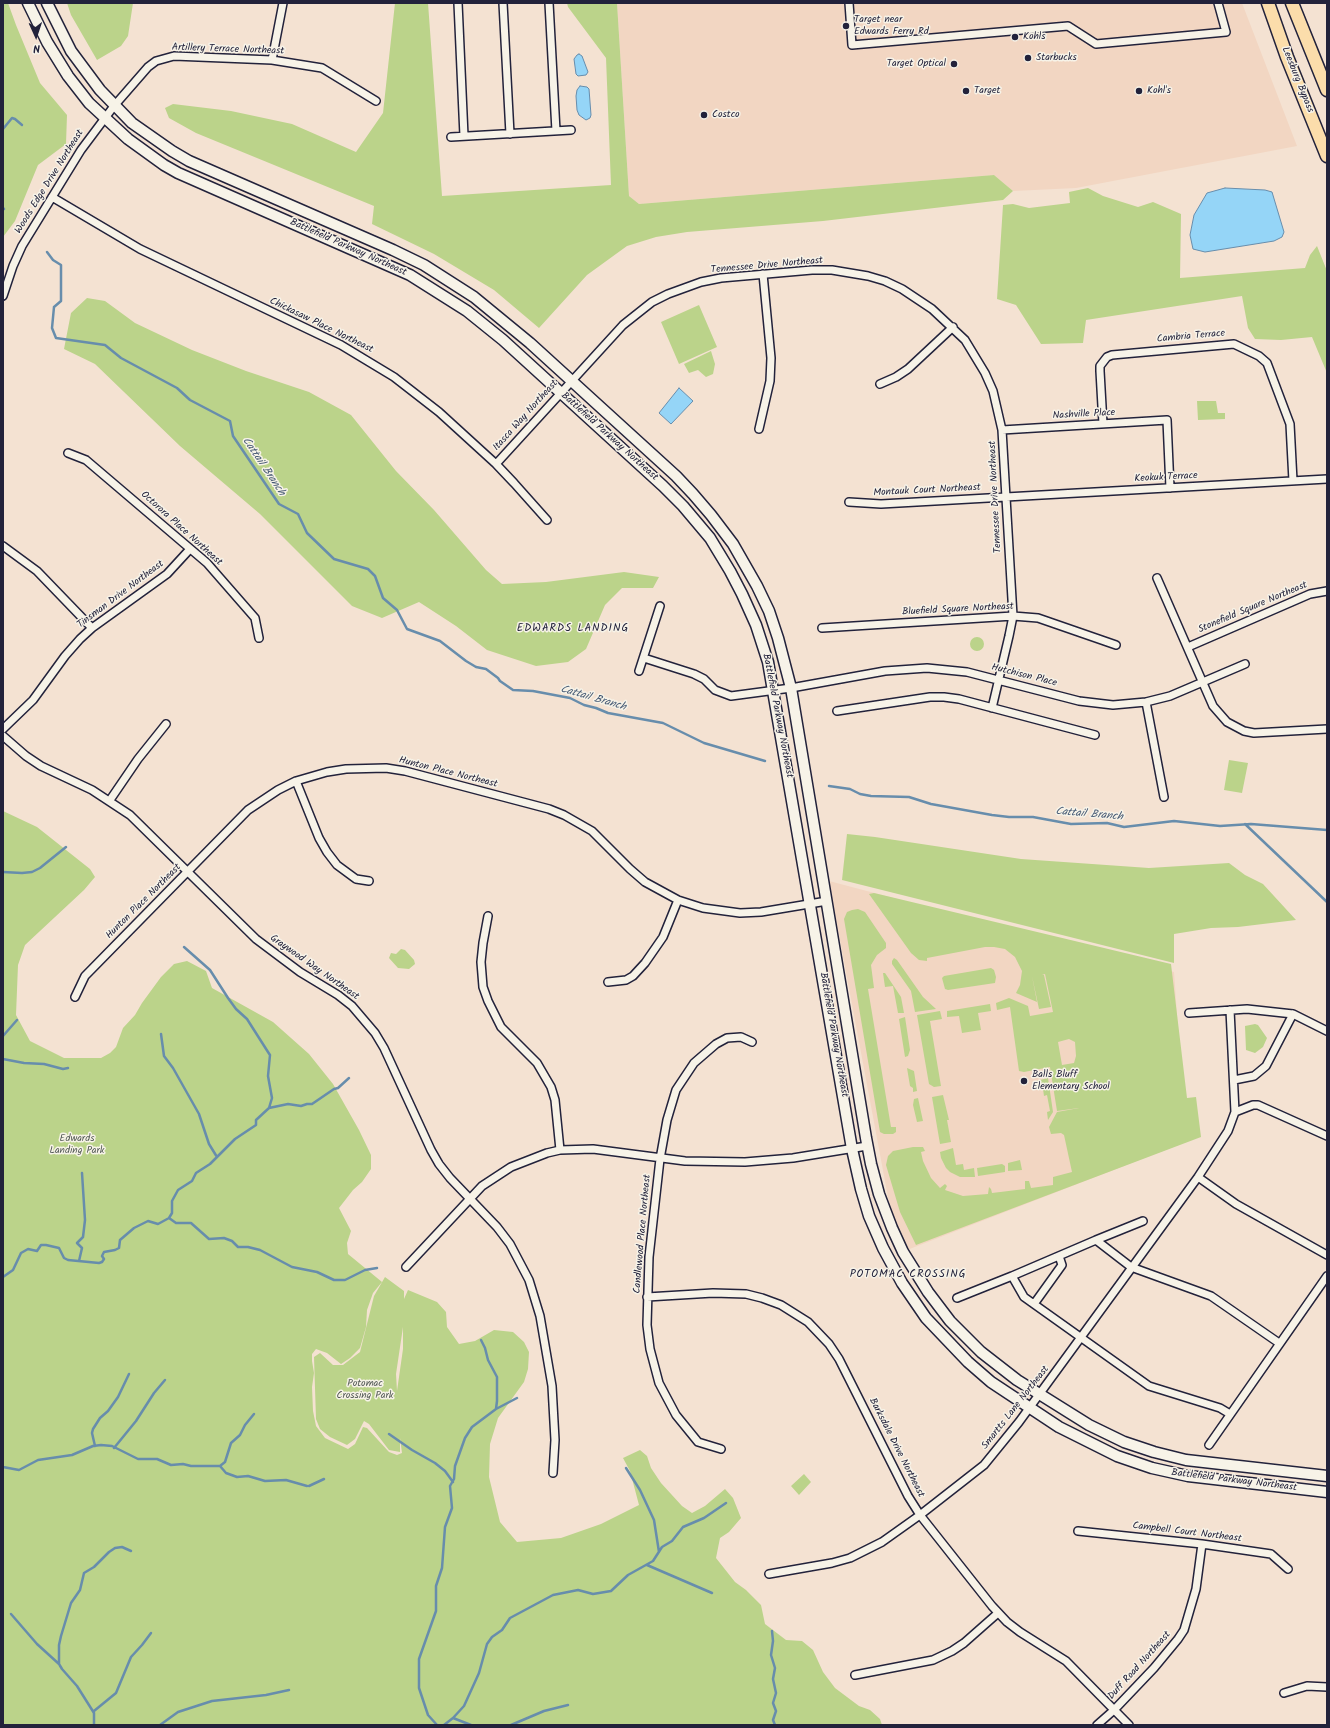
<!DOCTYPE html>
<style>
body{margin:0}
#map{position:relative;width:1330px;height:1728px;overflow:hidden;background:#f4e2d2;font-family:Kalam,sans-serif}
canvas{display:block}
.frame{position:absolute;inset:0;border:4px solid #22223b;pointer-events:none}
.north{position:absolute;left:16px;top:16px;width:40px;height:40px;-webkit-text-stroke:3px #f7f3e8;paint-order:stroke;rotate:177deg;font-size:11px;font-weight:700;line-height:16px;text-align:center;color:#22223b}
.north::after{content:'';display:block;margin:auto;width:14px;height:18px;background:#22223b;clip-path:polygon(50% 0,100% 100%,50% 72%,0 100%)}
</style>
<div id="map">
<canvas width="1330" height="1728"></canvas>
<div class="frame"></div>
<div class="north">N</div>
</div>
<script>
const c = document.querySelector('canvas').getContext('2d');
c.lineJoin = 'round';
function fill(path, color) {
  c.fillStyle = color;
  c.fill(path, 'evenodd');
}
function shape(rows) {
  const path = new Path2D();
  for (const r of rows) {
    if (r.length === 3) {
      path.moveTo(r[0] + r[2], r[1]);
      path.arc(r[0], r[1], r[2], 0, 2 * Math.PI);
      continue;
    }
    path.moveTo(r[0], r[1]);
    for (let i = 2; i < r.length; i += 2) path.lineTo(r[i], r[i + 1]);
  }
  return path;
}
function trace(path, color, width, dash) {
  c.strokeStyle = color;
  c.lineWidth = width;
  c.lineCap = dash ? 'butt' : 'round';
  c.setLineDash(dash || []);
  c.stroke(path);
}
function label(font, color, halo, rows, align = 'center') {
  c.font = font + ' Kalam,sans-serif';
  c.lineWidth = 3;
  c.setLineDash([]);
  c.textBaseline = 'middle';
  c.strokeStyle = halo;
  c.fillStyle = color;
  for (const [text, x, y, turn = 0] of rows) {
    c.save();
    c.translate(x, y);
    c.rotate((+turn || 0) * Math.PI / 180);
    c.textAlign = isNaN(turn) ? turn : align;
    if (halo) c.strokeText(text, 0, 0);
    c.fillText(text, 0, 0);
    c.restore();
  }
}
const built = shape([
 [617,3,1242,3,1297,146,1076,188,1013,191,994,175,639,204,629,196],
 [829,881,1174,972,1186,1142,907,1250,890,1208]
]);
const green = shape([
 [3,3,8,3,16,25,40,83,67,115,66,144,38,165,15,221,3,237],
 [67,3,133,3,128,36,121,46,97,60,71,15],
 [395,3,428,3,442,196,611,185,606,58,568,7,567,3,617,3,629,196,639,204,994,175,1013,191,1003,200,823,221,687,232,656,237,627,246,587,275,539,328,494,290,434,254,372,224,374,206,196,133,169,118,165,108,173,104,231,111,292,124,356,152,383,113],
 [1088,188,1103,196,1138,207,1153,202,1181,214,1180,278,1305,268,1310,255,1317,246,1327,271,1327,373,1312,337,1281,340,1255,339,1248,328,1242,296,1086,320,1083,343,1041,344,1016,305,997,299,1003,205,1013,204,1029,208,1070,203,1069,192],
 [87,298,105,301,135,323,192,350,246,371,309,392,351,415,396,471,434,510,486,570,502,584,546,582,624,572,659,577,653,588,622,588,605,605,586,649,568,662,536,666,487,650,456,626,419,602,382,618,352,606,260,514,180,446,95,364,64,349,71,313],
 [699,305,717,347,679,364,661,322],
 [711,351,715,364,713,374,706,377,698,370,689,373,684,364],
 [1197,401,1216,401,1218,413,1225,413,1225,419,1198,420],
 [977,644,7],
 [1229,760,1248,763,1242,793,1224,790],
 [3,811,37,827,90,869,95,877,84,890,25,945,18,965,16,1015,30,1041,64,1058,101,1058,110,1053,116,1047,123,1028,135,1015,142,1003,161,977,174,964,187,961,206,971,212,988,273,1022,309,1054,333,1084,359,1130,371,1155,371,1169,362,1182,353,1190,339,1208,351,1231,347,1243,348,1254,382,1282,373,1293,367,1310,366,1327,360,1348,350,1358,341,1364,327,1353,316,1349,312,1354,312,1361,314,1373,312,1387,313,1411,316,1426,325,1438,348,1449,355,1444,363,1427,367,1428,389,1452,397,1455,402,1453,400,1438,400,1452,389,1450,369,1424,364,1421,355,1439,347,1445,330,1437,320,1429,316,1419,314,1357,320,1353,333,1365,343,1365,360,1352,374,1296,385,1277,404,1291,404,1299,408,1290,437,1302,446,1312,447,1327,459,1344,475,1341,494,1330,513,1332,524,1342,529,1352,528,1369,524,1382,498,1418,490,1444,489,1477,500,1522,517,1542,561,1538,601,1524,639,1505,630,1471,623,1458,640,1450,647,1456,651,1468,661,1483,682,1506,692,1513,705,1506,725,1489,733,1498,741,1518,729,1532,720,1538,716,1558,735,1582,746,1590,761,1605,765,1624,786,1640,802,1641,813,1650,823,1672,835,1688,859,1706,870,1710,880,1719,882,1725,3,1725],
 [403,1327,403,1349,397,1391,396,1374],
 [847,834,875,837,1021,859,1149,868,1229,863,1245,875,1263,884,1296,920,1238,927,1211,928,1174,934,1174,963,842,880],
 [874,893,1171,964,1187,1098,1196,1097,1201,1137,916,1245,900,1212,886,1165,888,1156,893,1151,913,1147,923,1147,925,1151,921,1152,923,1161,931,1178,940,1188,945,1184,947,1186,945,1190,963,1196,988,1194,989,1187,991,1189,992,1193,1025,1189,1025,1181,1029,1181,1031,1188,1053,1185,1053,1177,1072,1172,1064,1135,1061,1133,1051,1134,1049,1127,1057,1112,1079,1108,1057,1111,1050,1067,1024,1072,1019,1071,1010,1007,997,1010,996,1003,1009,998,1028,1006,1030,1016,1053,1012,1045,974,1042,975,1044,975,1051,1007,1039,1009,1032,976,1037,1002,1016,993,1020,985,1022,971,1015,957,1005,949,994,947,985,947,927,958,927,961,919,960,911,953,869,894],
 [1069,1039,1075,1042,1076,1056,1074,1063,1062,1065,1058,1042],
 [858,909,865,912,886,943,886,948,877,955,871,965,874,988,868,989,891,1127,896,1127,896,1132,893,1134,884,1134,880,1132,844,919,847,912,852,910],
 [401,949,405,950,414,960,415,964,409,969,398,968,389,958,391,953,396,954],
 [894,958,897,960,923,997,936,1009,915,1012,911,991,892,964,892,961],
 [991,968,994,970,996,977,995,983,948,990,945,989,942,978,944,976],
 [883,973,885,973,901,997,904,1013,898,1013,893,986,885,987],
 [990,1004,991,1011,978,1013,981,1030,962,1033,959,1016,947,1017,947,1011],
 [940,1011,942,1019,930,1021,941,1086,934,1087,929,1084,917,1015],
 [905,1017,910,1050,908,1056,905,1057,899,1019],
 [1255,1024,1258,1025,1267,1038,1263,1047,1255,1053,1246,1050,1245,1026],
 [907,1068,914,1071,917,1091,913,1092,913,1088,910,1086],
 [1048,1078,1053,1112,1048,1120,1047,1112,1050,1111,1047,1095,1044,1096,1043,1089,1038,1090,1036,1081],
 [943,1095,949,1120,947,1120,951,1142,940,1144,932,1097],
 [918,1098,923,1121,917,1122,913,1105,914,1099],
 [953,1148,956,1165,963,1164,964,1170,974,1168,975,1177,960,1177,950,1172,946,1168,941,1158,940,1152],
 [1020,1160,1022,1170,1008,1171,1008,1163],
 [1002,1164,1005,1166,1005,1172,978,1176,977,1168],
 [804,1474,811,1482,799,1495,791,1486]
]);
const water = shape([
 [579,54,582,56,588,72,586,75,578,76,576,74,574,59,577,55,579,54],
 [580,86,587,87,589,89,591,115,590,118,586,120,579,115,577,110,576,96,577,90,580,86],
 [1225,188,1265,190,1272,192,1284,232,1282,237,1274,241,1205,252,1193,249,1190,235,1194,215,1207,193,1225,188],
 [679,388,693,401,671,424,659,413,679,388]
]);
const stream = shape([
 [3,129,12,118,15,119,22,125],
 [3,208,4,209],
 [47,252,53,260,61,265,61,301,54,307,52,328,56,338,105,345,121,358,177,388,190,400,230,421,233,436,279,504,298,514,307,533,334,559,368,569,375,576,383,598,397,610,407,629,440,641,466,661,476,667,486,669,498,678,500,681,513,690,533,691,570,698,584,705,596,708,608,713,663,723,704,743,765,761],
 [829,786,850,789,860,794,871,796,909,797,931,804,992,815,1009,817,1033,817,1071,824,1107,823,1124,827,1174,821,1220,826,1251,824,1327,830],
 [1245,824,1327,902],
 [3,872,22,873,32,872,40,868,66,847],
 [184,947,210,970,228,998,236,1009,247,1019,268,1052,270,1055,268,1076,272,1098,269,1108],
 [161,1034,164,1056,173,1068,199,1114,209,1144,217,1157],
 [3,1036,17,1020],
 [3,1059,24,1063,44,1064,63,1069,68,1068],
 [169,1218,176,1223,191,1223,209,1239,224,1238,232,1241,238,1247,248,1247,260,1250,292,1267,317,1272,334,1280,345,1280,365,1270,377,1268],
 [79,1261,82,1248,77,1243,83,1237,85,1220,82,1173],
 [3,1277,13,1270,21,1253,28,1249,37,1251,41,1245,46,1245,59,1248,64,1258,68,1260,99,1263,102,1262,104,1259,102,1256,104,1252,115,1250,119,1248,120,1240,134,1228,148,1221,158,1224,169,1218,172,1213,172,1201,178,1190,192,1181,196,1173,210,1164,235,1139,256,1125,256,1120,269,1108,288,1104,301,1106,307,1104,312,1104,334,1089,338,1088,349,1078],
 [481,1340,485,1348,488,1360,497,1377,497,1401,496,1409],
 [389,1434,412,1450,435,1463,445,1471,453,1482],
 [95,1446,92,1433,93,1429,100,1418,108,1411,118,1397,129,1374],
 [114,1448,136,1421,154,1393,165,1380],
 [220,1466,225,1462,231,1443,240,1435,245,1425,254,1414],
 [3,1467,19,1470,38,1460,72,1455,93,1446,101,1445,112,1446,138,1459,157,1459,171,1465,183,1464,191,1466,220,1466,226,1473,237,1477,248,1476,265,1481,286,1480,307,1486],
 [626,1468,640,1490,654,1520,659,1552],
 [309,1486,324,1479],
 [647,1565,712,1593],
 [11,1614,37,1644,59,1664,62,1669,77,1686,94,1713,94,1725],
 [772,1631,773,1641,771,1655,775,1668,773,1679,776,1693,773,1703,776,1711,773,1720,775,1725],
 [59,1664,59,1645,61,1636,71,1603,80,1590,84,1573,94,1567,109,1552,115,1548,122,1547,131,1551],
 [94,1711,116,1693,131,1657,142,1645,151,1633],
 [453,1718,471,1725],
 [160,1725,178,1712,212,1701,266,1695,289,1690],
 [437,1725,428,1715,419,1688,419,1659,436,1611,436,1586,442,1568,445,1527,452,1508,450,1486,454,1479,455,1466,465,1438,472,1427,496,1409,517,1398],
 [444,1725,453,1718,464,1706,479,1673,487,1644,492,1637,502,1630,510,1618,553,1595,578,1590,593,1594,611,1591,628,1575,653,1561,662,1547,672,1541,683,1527,704,1518,726,1503],
 [511,1725,544,1711,568,1705]
]);
const street = shape([
 [458,3,464,136],
 [503,3,510,134],
 [549,3,556,131],
 [849,3,852,45,1068,26,1096,44,1226,32,1218,3],
 [272,60,283,3],
 [451,137,571,130],
 [52,197,140,249,341,345,394,377,439,412,496,464,514,483,547,520],
 [3,296,13,266,22,246,81,150,114,106,148,67,156,61,174,56,272,60,322,68,376,101],
 [880,384,896,377,908,369,953,327],
 [1103,424,1100,371,1100,366,1107,357,1112,355,1234,344,1259,356,1267,363,1290,424,1293,481],
 [759,429,770,381,771,358,763,274],
 [1002,430,1167,420,1170,488],
 [68,453,86,460,207,563,255,618,259,638],
 [496,464,623,325,652,302,668,294,701,282,721,278,812,270,832,270,868,276,885,281,902,289,932,309,965,340,985,373,993,391,1002,430,1013,616,1009,636,992,708],
 [849,502,881,504,1327,479],
 [3,546,37,571,92,628],
 [1157,578,1213,706,1227,722,1244,731,1254,733,1327,729],
 [822,628,1013,616,1038,618,1116,645],
 [1188,647,1310,594,1327,591],
 [644,658,694,674,704,679,715,690,731,696,791,688,885,671,927,668,967,672,1079,701,1113,705,1146,702,1170,696,1245,664],
 [639,671,660,606],
 [1146,702,1164,797],
 [837,711,930,697,944,697,959,699,1095,735],
 [3,729,33,700,65,656,80,639,92,628,167,574,190,549],
 [3,736,26,756,41,766,92,790,130,815,256,939,300,972,338,995,352,1006,375,1033,384,1048,431,1150,439,1164,450,1178,497,1227,510,1244,529,1280,540,1316,552,1386,555,1440,553,1473],
 [296,781,319,838,327,852,337,865,356,879,369,881],
 [110,800,138,759,166,724],
 [488,916,483,943,481,962,483,987,488,1001,501,1027,537,1063,551,1087,555,1100,560,1150],
 [608,982,626,980,633,976,645,963,663,937,678,900],
 [75,997,85,976,248,810,278,790,296,781,327,772,346,769,386,768,405,771,549,809,564,815,592,831,630,869,645,882,678,900,703,908,740,913,761,912,827,901],
 [1189,1013,1247,1009,1293,1014,1327,1031],
 [1234,1080,1254,1076,1266,1066,1293,1014],
 [1235,1112,1253,1105,1258,1105,1327,1136],
 [1198,1177,1236,1204,1327,1255],
 [1096,1240,1143,1221],
 [406,1267,482,1186,511,1167,547,1153,560,1150,593,1149,685,1161,745,1162,793,1158,867,1146],
 [1012,1276,1096,1240,1131,1267,1211,1296,1279,1343],
 [647,1297,713,1293,746,1294,762,1298,781,1305,808,1322,829,1344,839,1359,908,1496,920,1515,992,1606,1007,1622,1020,1632,1066,1661,1129,1725],
 [957,1298,1012,1276,1024,1297,1149,1386,1220,1408,1230,1414],
 [1034,1304,1062,1265,1059,1256],
 [1209,1445,1327,1276],
 [721,1449,698,1442,676,1415,659,1383,650,1349,647,1325,649,1257,660,1159,667,1120,676,1090,694,1063,716,1044,727,1038,741,1037,752,1042],
 [1078,1531,1202,1544,1271,1554,1288,1569],
 [769,1574,832,1563,850,1558,882,1542,920,1515,984,1465,1019,1422,1198,1177,1228,1131,1235,1112,1230,1010],
 [855,1675,933,1660,952,1651,964,1643,998,1613],
 [1284,1693,1307,1686,1327,1687],
 [1097,1725,1114,1710,1154,1668,1178,1639,1184,1630,1196,1589,1202,1544]
]);
const secondary = shape([
 [28,3,47,42,68,76,89,103,128,139,164,165,178,173,410,275,467,311,503,340,663,486,683,506,710,538,730,571,742,594,756,625,768,662,852,1149,861,1189,869,1216,883,1248,902,1283,926,1318,968,1362,991,1382,1059,1427,1117,1456,1152,1468,1188,1476,1327,1492],
 [47,3,71,51,100,90,132,123,172,151,189,161,393,250,424,265,474,297,530,343,676,476,693,494,711,515,733,544,757,586,769,611,778,638,791,688,866,1138,871,1164,879,1194,892,1228,903,1252,928,1292,950,1321,981,1352,1017,1380,1089,1425,1124,1442,1154,1452,1186,1460,1327,1476]
]);
const highway = shape([
 [1268,3,1287,57,1327,156],
 [1292,3,1327,90]
]);
const markers = [
 [846,26,4,"#22223b"],
 [1015,37,4,"#22223b"],
 [1028,58,4,"#22223b"],
 [954,64,4,"#22223b"],
 [966,91,4,"#22223b"],
 [1139,91,4,"#22223b"],
 [704,115,4,"#22223b"],
 [1024,1081,4,"#22223b"]
];
const poiNames = [
 ["Target near",854,20],
 ["Edwards Ferry Rd",854,32],
 ["Kohls",1023,37],
 ["Starbucks",1036,58],
 ["Target Optical",946,64,"right"],
 ["Target",974,91],
 ["Kohl's",1147,91],
 ["Costco",712,115],
 ["Balls Bluff",1032,1075],
 ["Elementary School",1032,1087]
];
const streetNames = [
 ["Artillery Terrace Northeast",228,50,2],
 ["Leesburg Bypass",1297,80,68],
 ["Woods Edge Drive Northeast",50,182,-58],
 ["Battlefield Parkway Northeast",348,248,24],
 ["Tennessee Drive Northeast",767,266,-5],
 ["Chickasaw Place Northeast",321,326,26],
 ["Cambria Terrace",1191,337,-5],
 ["Nashville Place",1084,415,-3],
 ["Itasca Way Northeast",526,416,-48],
 ["Battlefield Parkway Northeast",609,437,42],
 ["Keokuk Terrace",1166,478,-3],
 ["Montauk Court Northeast",927,491,-3],
 ["Tennessee Drive Northeast",996,497,-93],
 ["Octorora Place Northeast",181,529,42],
 ["Tinsman Drive Northeast",121,595,-37],
 ["Stonefield Square Northeast",1253,608,-23],
 ["Bluefield Square Northeast",958,610,-3],
 ["Hutchison Place",1024,676,14],
 ["Battlefield Parkway Northeast",777,716,79],
 ["Hunton Place Northeast",448,773,14],
 ["Hunton Place Northeast",144,902,-45],
 ["Graywood Way Northeast",314,968,35],
 ["Battlefield Parkway Northeast",833,1035,80],
 ["Candlewood Place Northeast",643,1234,-85],
 ["Smartts Lane Northeast",1016,1408,-52],
 ["Barksdale Drive Northeast",896,1448,63],
 ["Battlefield Parkway Northeast",1234,1481,7],
 ["Campbell Court Northeast",1187,1533,7],
 ["Duff Road Northeast",1140,1666,-48]
];
const parkNames = [
 ["Edwards",77,1139],
 ["Landing Park",77,1151],
 ["Potomac",365,1384],
 ["Crossing Park",365,1396]
];
const waterNames = [
 ["Cattail Branch",263,467,56],
 ["Cattail Branch",593,699,16],
 ["Cattail Branch",1089,815,5]
];
const neighbourhoodNames = [
 ["EDWARDS LANDING",573,629],
 ["POTOMAC CROSSING",908,1275]
];
fill(built, '#f2d6c2');
fill(green, '#bbd38a');
fill(water, '#95d5f7');
trace(water, '#678dac', 1);
trace(stream, '#678dac', 2.5);
trace(street, '#22223b', 10);
trace(secondary, '#22223b', 13);
trace(highway, '#22223b', 15);
trace(street, '#f7f3e8', 7);
trace(secondary, '#f7f3e8', 10);
trace(highway, '#fbddab', 12);
for (const [x, y, r, color] of markers) {
  const dot = new Path2D();
  dot.arc(x, y, r, 0, 2 * Math.PI);
  c.fillStyle = color;
  c.fill(dot);
  trace(dot, '#f7f3e8', 1.5);
}
label('10px', '#22223b', '#f7f3e8', poiNames, 'left');
label('10px', '#22223b', '#f7f3e8', streetNames);
label('10px', '#505753', '#f7f3e8', parkNames);
label('italic 11px', '#445873', '#f7f3e8', waterNames);
c.letterSpacing = '1px';
label('11px', '#22223b', '#f7f3e8', neighbourhoodNames);
c.letterSpacing = '0px';
</script>
